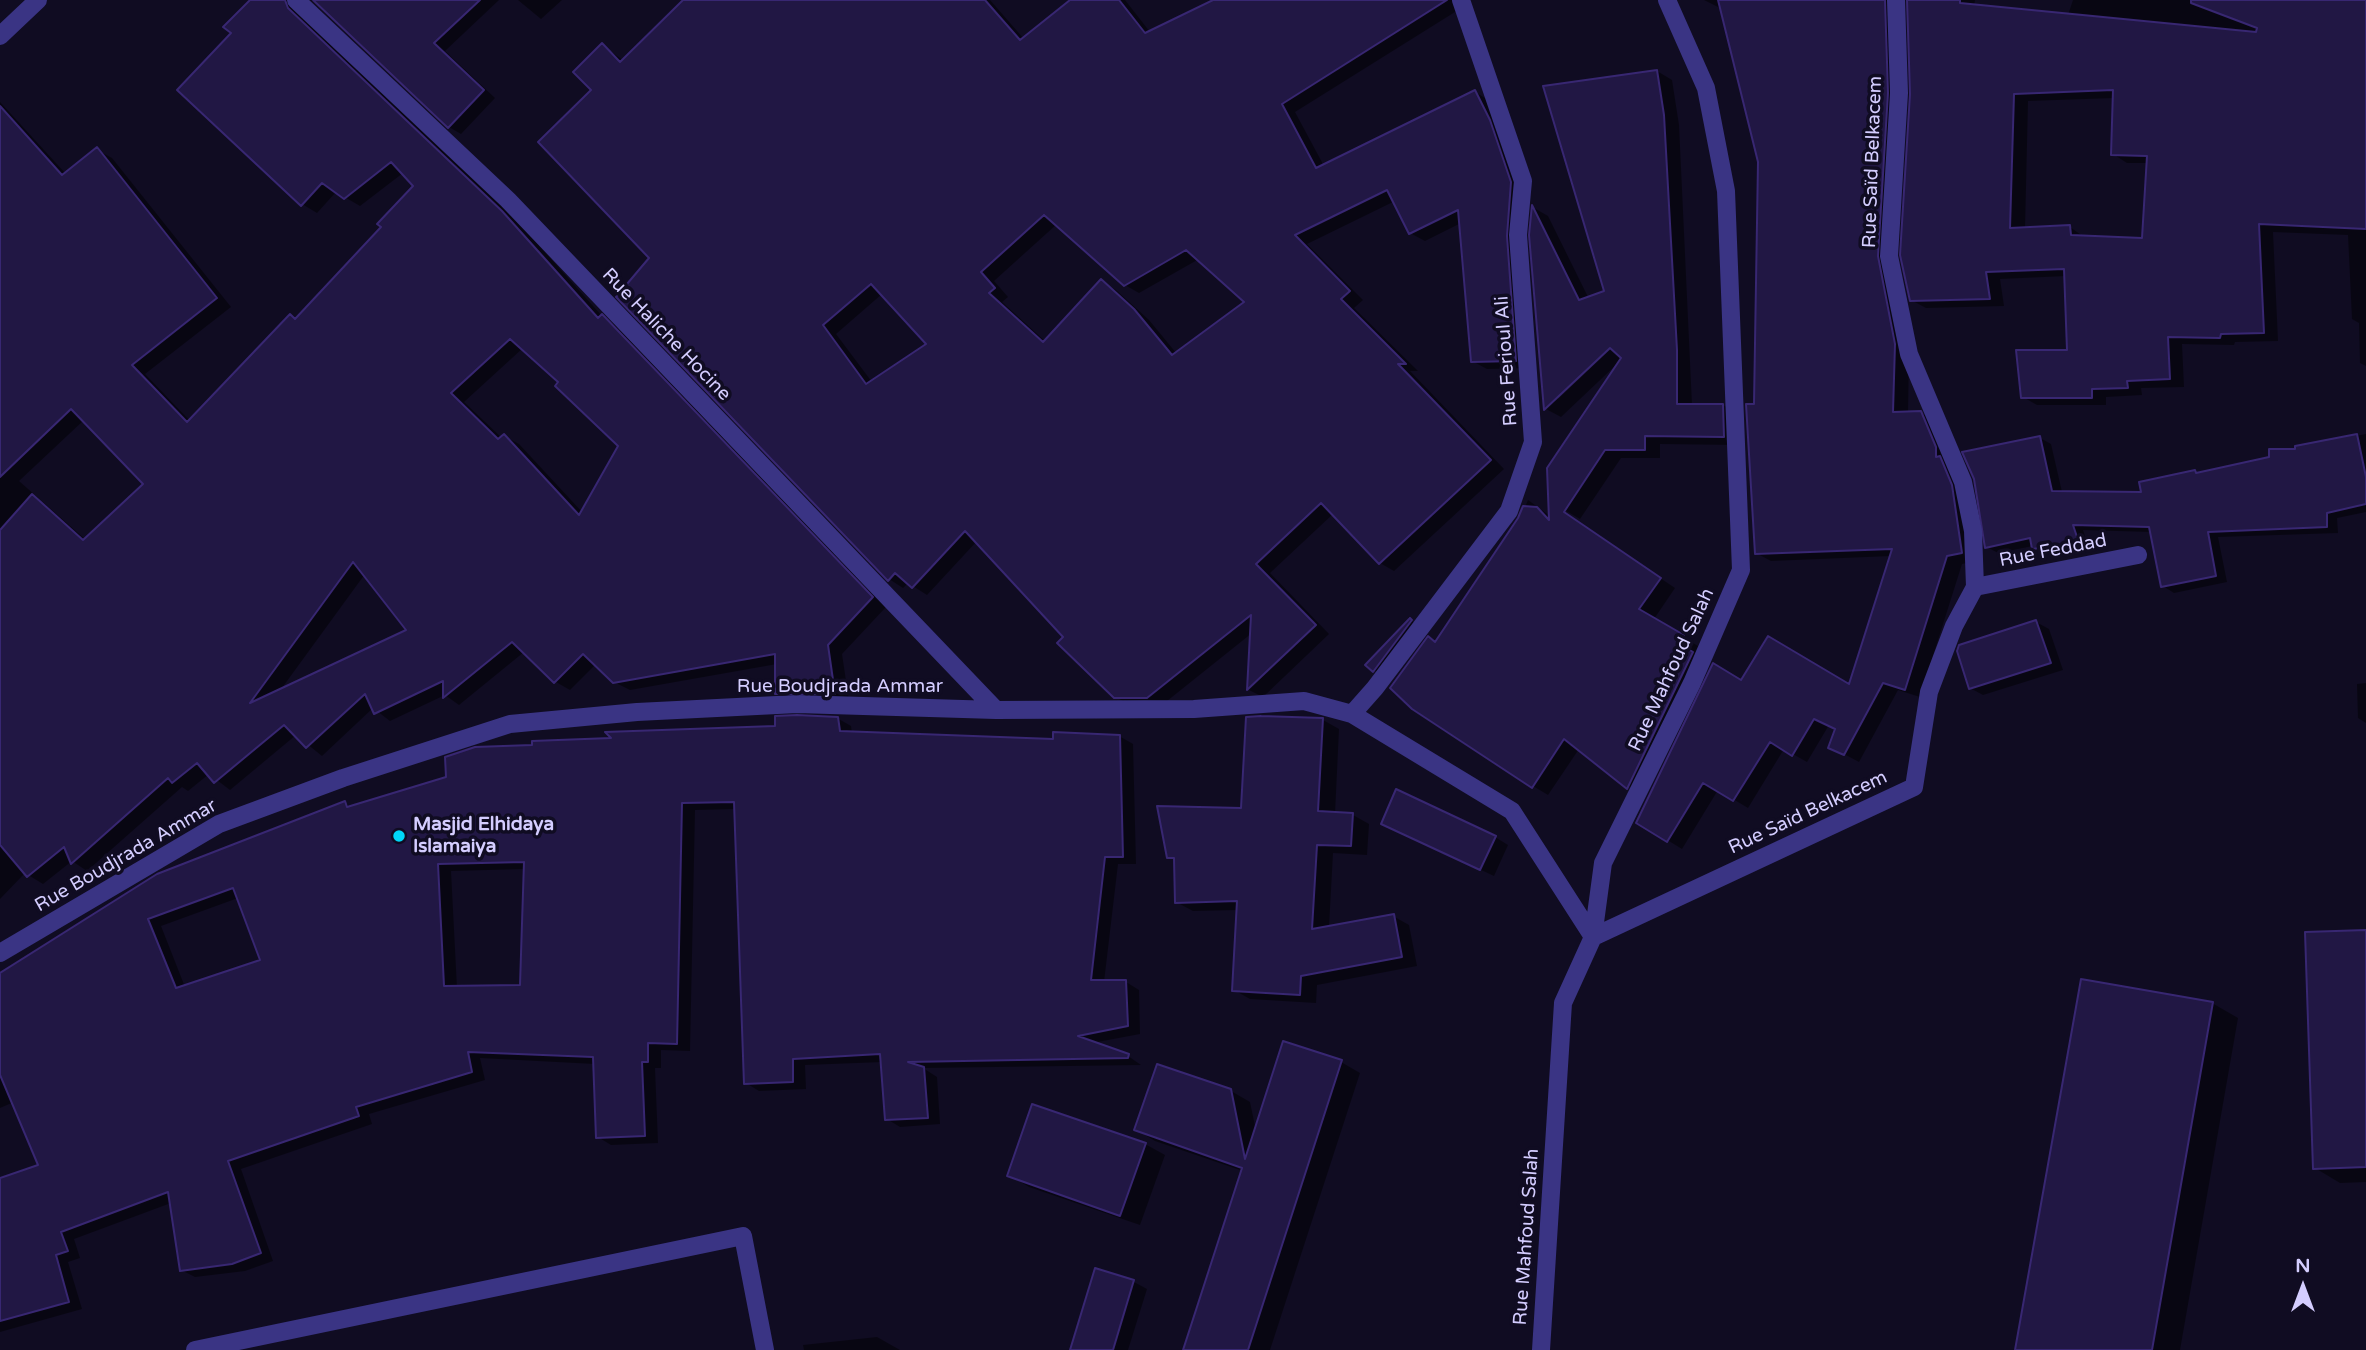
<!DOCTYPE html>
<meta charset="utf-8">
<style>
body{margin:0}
#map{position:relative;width:2366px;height:1350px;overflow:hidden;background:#100c22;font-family:"Varela Round",sans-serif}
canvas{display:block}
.north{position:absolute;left:2268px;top:1252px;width:70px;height:70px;-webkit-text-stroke:5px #100c22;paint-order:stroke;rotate:0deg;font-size:19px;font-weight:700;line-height:28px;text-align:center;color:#d4cdff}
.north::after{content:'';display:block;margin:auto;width:24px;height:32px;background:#d4cdff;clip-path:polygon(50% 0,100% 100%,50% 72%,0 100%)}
</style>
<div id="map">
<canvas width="2366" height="1350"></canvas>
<div class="north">N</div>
</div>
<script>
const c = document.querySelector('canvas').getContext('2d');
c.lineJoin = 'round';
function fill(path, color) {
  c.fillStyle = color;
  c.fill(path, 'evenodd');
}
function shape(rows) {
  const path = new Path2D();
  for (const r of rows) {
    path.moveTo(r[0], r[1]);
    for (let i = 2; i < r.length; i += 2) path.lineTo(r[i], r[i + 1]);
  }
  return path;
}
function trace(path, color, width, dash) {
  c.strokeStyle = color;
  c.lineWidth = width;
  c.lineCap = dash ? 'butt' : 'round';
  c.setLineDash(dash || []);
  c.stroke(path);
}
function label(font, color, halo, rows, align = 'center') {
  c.font = font + ' "Varela Round",sans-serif';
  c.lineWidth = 7;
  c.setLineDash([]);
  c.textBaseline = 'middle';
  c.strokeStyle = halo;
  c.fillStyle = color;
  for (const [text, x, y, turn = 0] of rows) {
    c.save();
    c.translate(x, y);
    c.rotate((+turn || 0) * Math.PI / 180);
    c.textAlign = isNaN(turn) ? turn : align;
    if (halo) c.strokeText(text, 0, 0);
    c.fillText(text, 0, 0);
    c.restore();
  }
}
const shadow = shape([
 [252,0,297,0,303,19,517,221,602,316,616,325,886,607,842,654,849,701,792,701,777,693,777,664,630,690,614,682,596,664,570,690,556,682,524,652,459,705,445,695,390,721,373,708,322,756,296,735,230,790,209,774,188,791,182,787,87,871,72,861,43,884,25,873,0,899,0,102,66,174,97,150,112,158,231,307,145,374,190,421,290,316,296,320,384,226,415,186,403,173,360,206,336,192,317,213,302,204,234,33],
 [523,348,561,382,620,446,583,513,519,444,504,436,502,438,464,402],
 [84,420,145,484,86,540,19,481],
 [365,574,408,630,279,692],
 [315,0,499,0,445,51,495,98,461,134,449,127],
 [518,0,562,0,541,19],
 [685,0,990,0,1024,39,1072,0,1125,0,1150,32,1212,0,1458,0,1463,7,1295,112,1324,166,1475,92,1490,101,1525,192,1530,368,1487,369,1472,361,1461,223,1425,241,1410,233,1395,201,1307,244,1363,300,1354,308,1418,371,1410,371,1504,469,1394,571,1380,563,1333,514,1270,573,1329,634,1263,697,1249,690,1252,633,1162,705,1131,705,1115,697,977,541,927,595,908,583,903,588,889,579,652,258,594,90,602,45,624,61],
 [1057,224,1125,285,1139,293,1199,259,1247,302,1177,354,1149,320,1116,290,1101,281,1046,342,1002,302,1008,297,994,281],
 [882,294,928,345,872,382,836,334],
 [1903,0,1892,265,1909,353,1908,413,1920,412,1935,421,1950,457,1976,561,1962,564,1920,697,1898,690,1859,762,1831,747,1836,729,1829,725,1807,762,1784,749,1748,808,1718,790,1682,849,1638,822,1742,683,1850,687,1891,556,1771,561,1756,553,1760,162,1722,9,1704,0],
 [1909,0,1975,0,1974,6,2068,15,2073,0,2366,0,2366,366,2360,363,2359,323,2352,319,2348,235,2273,232,2278,341,2235,342,2234,345,2182,344,2184,387,2141,388,2142,395,2106,397,2106,405,2037,405,2023,397,2069,352,2066,276,2000,279,2004,306,1926,308,1911,300],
 [2114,98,2113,154,2127,163,2148,163,2144,240,2084,237,2070,227,2025,229,2028,101],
 [1657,71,1672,80,1679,125,1692,405,1723,405,1738,414,1739,445,1660,444,1660,458,1621,458,1580,519,1563,509,1563,513,1675,588,1654,619,1698,646,1695,654,1708,662,1643,797,1579,749,1548,795,1533,786,1429,638,1436,643,1520,519,1528,500,1550,516,1617,364,1561,417,1546,409,1531,235,1534,208,1548,216,1589,299,1606,292],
 [1615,341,1617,343,1558,399,1558,394],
 [2366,434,2366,512,2337,518,2338,533,2218,537,2227,582,2174,593,2163,586,2152,532,2083,530,2089,548,2044,554,2033,546,1998,553,1987,547,2040,438,2051,444,2062,492,2144,494,2141,483,2271,459,2297,450,2297,447],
 [1410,620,1424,629,1387,678,1375,671,1374,658],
 [2036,622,2049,629,2063,670,1983,695,1970,688],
 [2366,683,2366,723,2358,718,2357,684],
 [837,718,851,726,852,733,1055,741,1119,736,1133,744,1136,864,1118,864,1104,982,1126,982,1139,990,1140,1034,1092,1043,1128,1056,1141,1065,923,1068,937,1077,940,1124,900,1127,887,1119,883,1062,805,1065,806,1089,759,1091,746,1083,736,809,695,810,690,1051,661,1050,661,1068,655,1068,658,1143,611,1145,598,1137,595,1064,480,1058,485,1080,369,1114,372,1124,241,1169,273,1261,245,1271,195,1277,181,1270,171,1203,74,1239,80,1258,68,1262,82,1309,0,1332,0,1179,41,1166,14,1102,0,1108,0,975,344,803,352,807,615,740,777,727],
 [525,869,522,987,457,988,451,871],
 [238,898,263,961,185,987,161,926],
 [1323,720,1339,729,1335,814,1353,815,1369,824,1367,855,1333,853,1329,927,1393,916,1409,925,1417,966,1317,985,1316,1003,1250,999,1234,990,1238,910,1193,911,1176,902,1175,860,1169,857,1243,810],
 [1396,830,1495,837,1508,845,1494,876],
 [2366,931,2366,1182,2340,1183,2315,1168],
 [2212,1003,2238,1018,2180,1350,2017,1350],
 [1341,1062,1360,1073,1270,1350,1185,1350,1243,1171,1155,1141,1137,1130,1231,1091,1250,1102,1256,1131],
 [1145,1144,1165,1155,1140,1225,1029,1187,1009,1175],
 [1096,1270,1134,1282,1147,1289,1128,1350,1071,1350],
 [877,1337,900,1350,804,1350,803,1345]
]);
const building = shape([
 [250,0,285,0,288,8,502,211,598,318,602,314,873,597,828,645,835,694,775,694,775,654,613,683,583,654,554,683,512,642,443,698,443,681,374,714,365,694,306,748,284,725,214,783,197,763,172,783,168,778,71,864,64,847,27,877,0,845,0,530,32,494,83,540,143,484,71,409,0,477,0,106,62,175,97,147,217,298,132,365,187,422,290,314,295,319,381,227,377,224,413,186,391,162,344,199,322,183,301,206,177,90,231,33,223,27,250,0],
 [510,339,558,382,555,386,618,446,579,515,504,434,498,439,451,393,510,339],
 [353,562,406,630,250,703,353,562],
 [313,0,480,0,434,43,484,90,448,128,313,0],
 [683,0,985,0,1020,40,1070,0,1119,0,1145,33,1213,0,1447,0,1282,104,1316,168,1475,90,1490,120,1511,182,1507,236,1516,361,1471,362,1458,210,1409,234,1387,190,1295,235,1350,291,1341,299,1406,364,1398,364,1491,460,1379,564,1321,503,1256,564,1316,625,1247,690,1251,615,1147,698,1114,698,1057,643,1063,637,965,531,912,588,895,573,888,581,616,297,649,258,538,142,591,90,573,72,602,43,620,62,683,0],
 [1044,215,1124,286,1186,250,1244,302,1172,355,1134,309,1101,279,1043,342,989,293,995,288,981,272,1044,215],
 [871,284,926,344,866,384,823,325,871,284],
 [1718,0,1885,0,1888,93,1878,256,1895,344,1893,412,1921,411,1936,447,1936,457,1940,456,1952,485,1962,553,1947,556,1905,690,1883,683,1844,755,1828,748,1835,729,1814,719,1792,756,1770,742,1733,801,1703,783,1667,842,1636,823,1713,663,1741,680,1768,636,1849,684,1892,549,1755,554,1746,404,1754,404,1758,162,1718,0],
 [1907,0,1960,0,1960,3,2256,32,2257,28,2191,3,2191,0,2366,0,2366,229,2259,224,2264,333,2221,334,2220,338,2168,337,2170,379,2127,381,2128,388,2092,389,2092,398,2021,398,2016,350,2067,350,2064,269,1986,272,1990,299,1910,301,1900,255,1910,94,1907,0],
 [2113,90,2111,155,2147,156,2142,238,2071,235,2070,225,2010,228,2014,94,2113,90],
 [1657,70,1664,115,1677,350,1677,404,1723,404,1724,437,1645,436,1645,450,1605,450,1564,512,1661,578,1639,609,1684,635,1680,644,1693,652,1627,789,1564,739,1532,788,1412,709,1390,688,1428,636,1435,642,1518,518,1523,506,1537,507,1549,520,1547,468,1621,358,1610,348,1544,410,1529,235,1532,205,1579,300,1604,291,1543,86,1657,70],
 [2357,434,2366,477,2366,504,2327,513,2327,527,2208,532,2216,576,2161,587,2149,527,2073,525,2079,543,2032,549,2030,538,1985,548,1974,479,1962,452,2040,436,2052,491,2141,492,2139,482,2195,470,2196,473,2269,457,2269,449,2295,449,2295,446,2357,434],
 [1410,618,1412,620,1373,672,1365,665,1410,618],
 [2036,620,2051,663,1969,689,1957,651,1959,645,2036,620],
 [797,715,838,717,840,731,1053,739,1053,732,1120,735,1123,857,1105,857,1091,980,1126,980,1128,1026,1078,1036,1129,1054,1128,1058,908,1062,924,1067,928,1118,885,1120,880,1054,793,1059,793,1082,744,1084,734,802,682,803,677,1044,648,1043,648,1062,642,1062,645,1136,596,1138,593,1057,468,1052,472,1072,356,1107,359,1116,228,1161,261,1253,232,1264,180,1271,168,1192,61,1232,68,1251,56,1255,69,1302,0,1321,0,1178,38,1165,0,1075,0,973,157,874,345,801,347,807,446,777,445,757,475,747,532,745,532,741,611,738,605,732,775,726,775,716,797,715],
 [524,862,520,985,444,986,438,864,524,862],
 [233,888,260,960,176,988,148,919,233,888],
 [1261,716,1323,718,1318,811,1353,813,1351,846,1317,845,1312,929,1394,914,1402,957,1301,976,1300,995,1232,991,1237,901,1175,903,1174,858,1167,858,1157,806,1241,808,1246,717,1261,716],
 [1396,789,1496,836,1480,870,1381,824,1396,789],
 [2366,930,2366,1167,2313,1169,2305,932,2366,930],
 [2081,979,2213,1002,2152,1350,2015,1350,2081,979],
 [1283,1041,1342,1060,1248,1350,1183,1350,1242,1168,1134,1130,1157,1064,1231,1089,1245,1159,1283,1041],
 [1032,1104,1146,1143,1120,1216,1007,1176,1032,1104],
 [1095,1268,1134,1280,1113,1350,1070,1350,1095,1268]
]);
const street = shape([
 [296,0,508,200,996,710],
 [0,36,38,0],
 [1975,587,2138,555],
 [1352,714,1375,688,1509,511,1533,442,1518,235,1523,181,1461,0],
 [0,953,219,824,343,778,510,724,637,712,797,704,996,710,1194,709,1304,701,1352,714,1512,811,1593,937,1914,787,1929,692,1954,626,1975,587,1973,531,1963,482,1909,354,1889,256,1899,93,1896,0],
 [195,1350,743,1236,765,1350],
 [1541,1350,1563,1003,1593,937,1603,863,1692,683,1741,570,1726,191,1706,88,1667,0]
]);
const markers = [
 [399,836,7,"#00d6f8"]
];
const streetNames = [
 ["Rue Saïd Belkacem",1873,162,-88],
 ["Rue Haliche Hocine",666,335,46],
 ["Rue Ferioul Ali",1507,361,-94],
 ["Rue Feddad",2053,551,-11],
 ["Rue Mahfoud Salah",1672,670,-65],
 ["Rue Boudjrada Ammar",840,687],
 ["Rue Saïd Belkacem",1808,813,-25],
 ["Rue Boudjrada Ammar",126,856,-30],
 ["Rue Mahfoud Salah",1527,1237,-86]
];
const poiNames = [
 ["Masjid Elhidaya",413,825],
 ["Islamaiya",413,847]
];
fill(shadow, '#0007');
fill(building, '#211744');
trace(building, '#382772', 2);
trace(street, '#3a3484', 18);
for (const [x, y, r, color] of markers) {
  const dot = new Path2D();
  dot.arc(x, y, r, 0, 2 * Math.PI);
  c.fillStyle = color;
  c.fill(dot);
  trace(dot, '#100c22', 2.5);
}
label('19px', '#d4cdff', '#100c22', streetNames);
label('bold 19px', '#d4cdff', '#100c22', poiNames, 'left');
</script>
